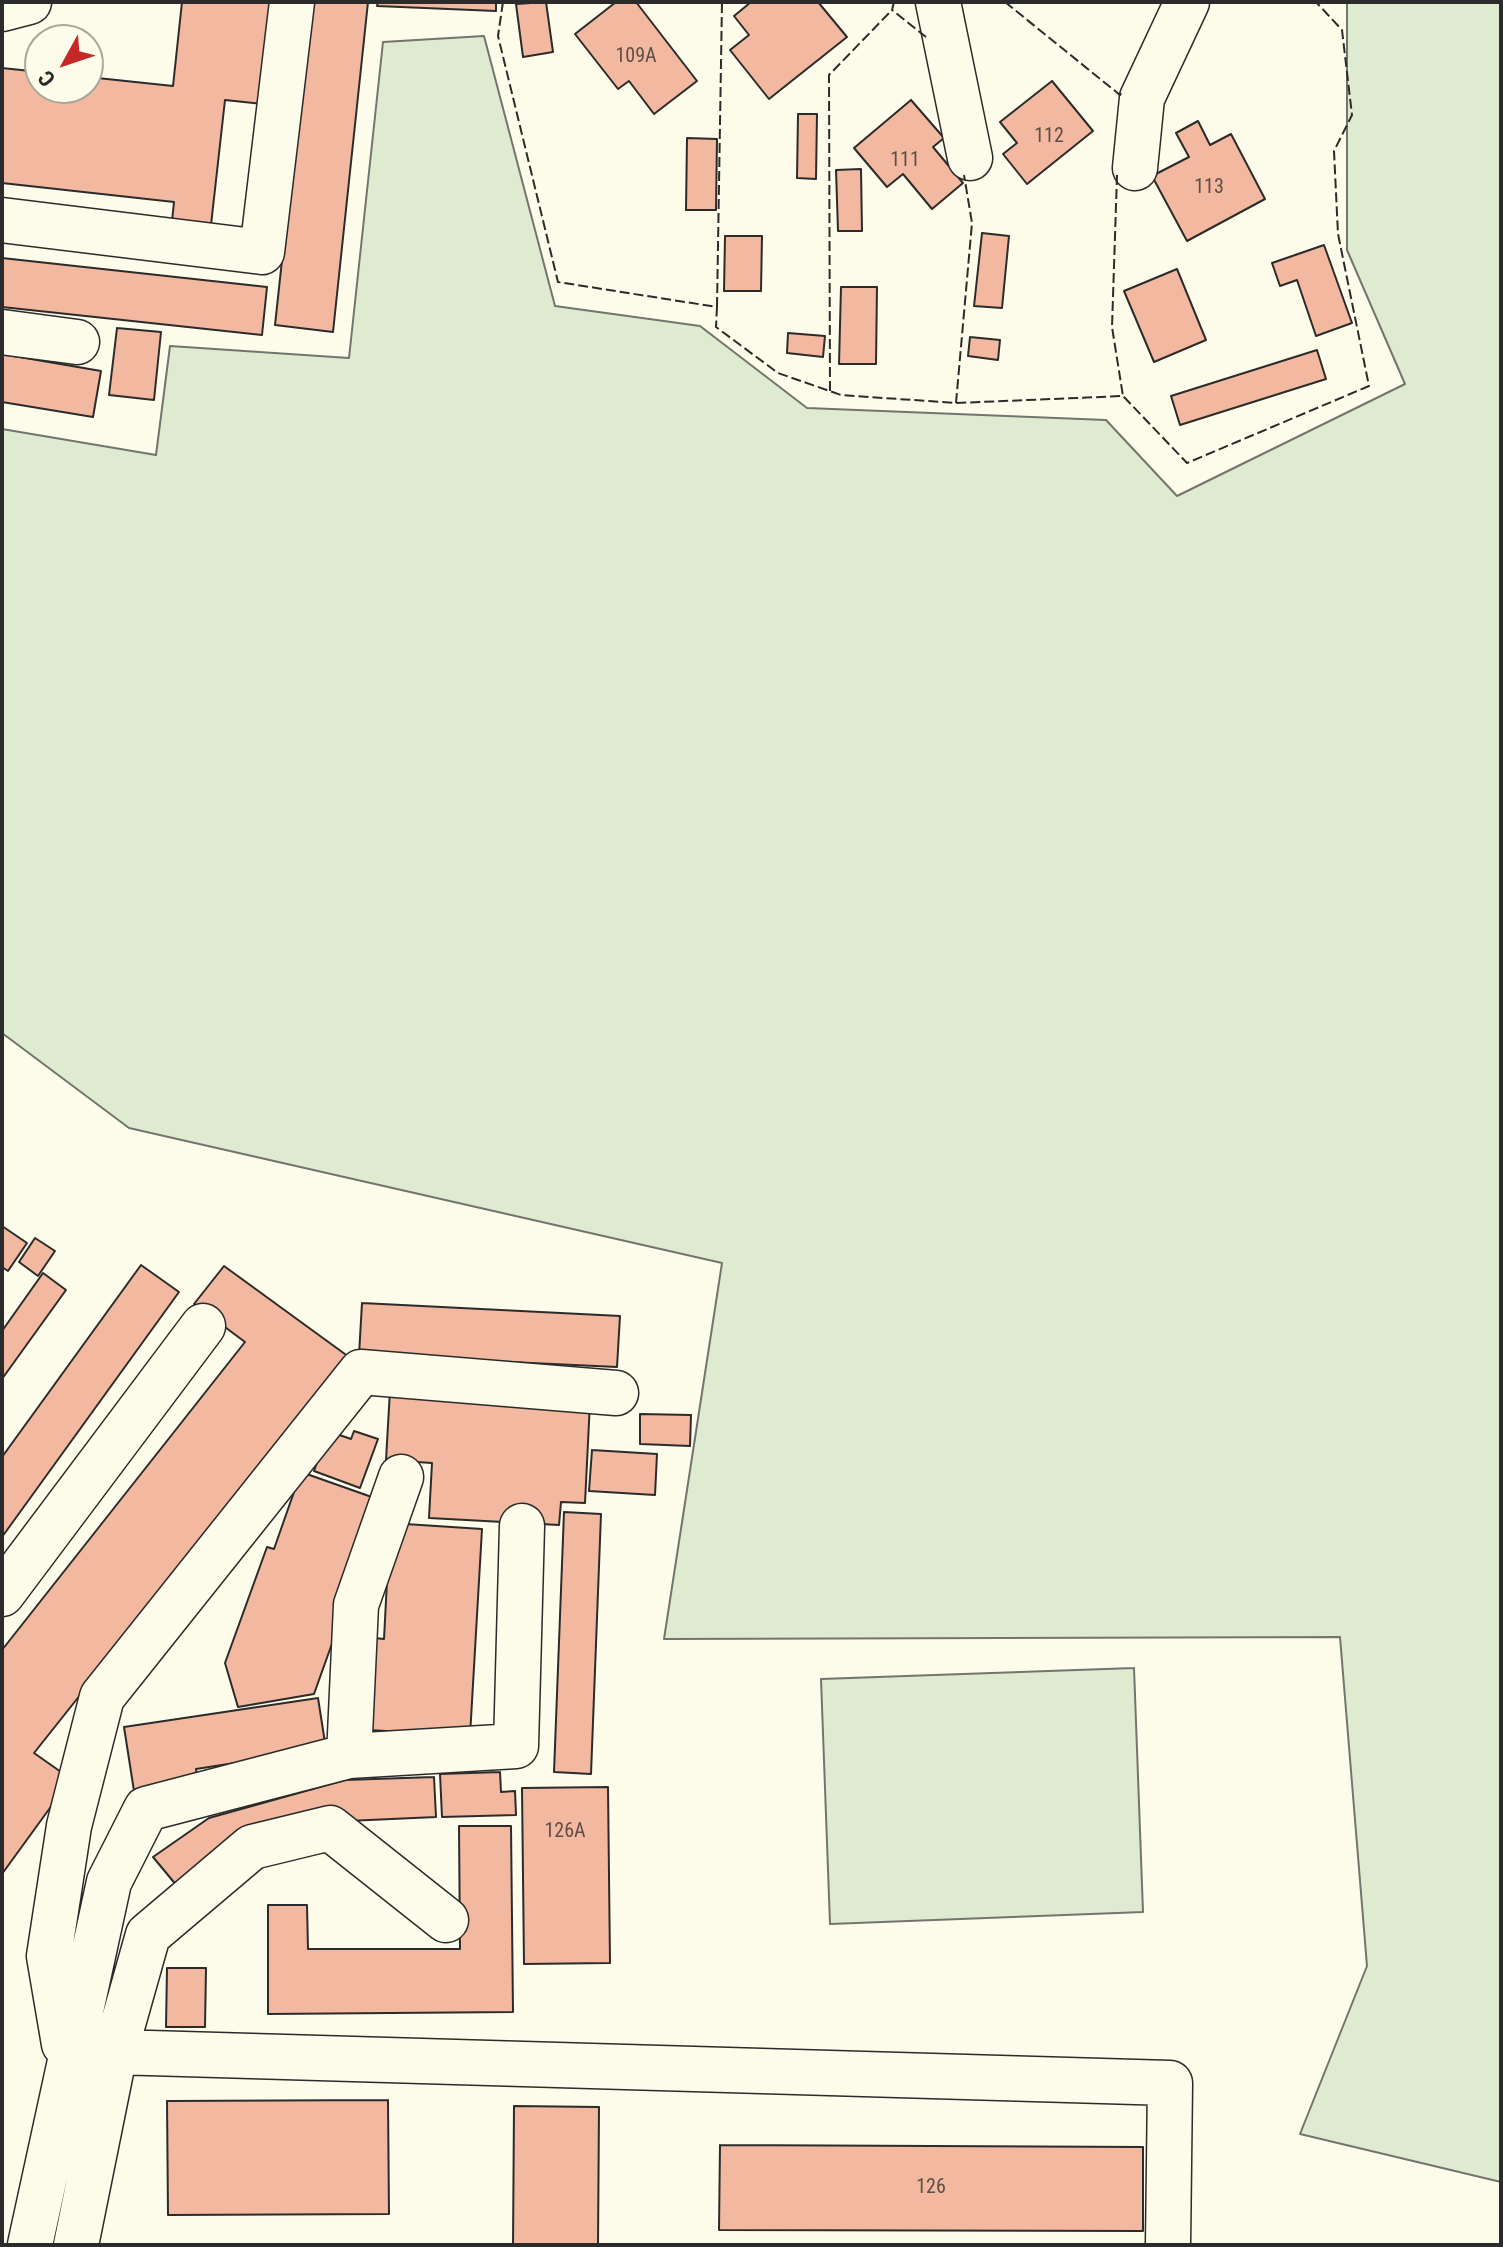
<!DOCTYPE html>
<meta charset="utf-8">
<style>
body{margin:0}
#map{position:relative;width:1503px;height:2247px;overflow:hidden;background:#fdfbea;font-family:"Roboto Condensed",sans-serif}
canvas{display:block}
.frame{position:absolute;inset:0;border:4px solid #2b2b2b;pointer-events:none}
.north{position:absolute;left:24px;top:24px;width:80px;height:80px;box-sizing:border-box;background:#fdfbea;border:2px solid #a9a89e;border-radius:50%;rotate:230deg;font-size:22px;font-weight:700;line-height:32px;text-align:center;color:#2b2b2b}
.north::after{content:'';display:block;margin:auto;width:28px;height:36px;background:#c62828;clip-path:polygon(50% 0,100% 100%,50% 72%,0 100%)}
</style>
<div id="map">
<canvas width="1503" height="2247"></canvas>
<div class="frame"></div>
<div class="north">С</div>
</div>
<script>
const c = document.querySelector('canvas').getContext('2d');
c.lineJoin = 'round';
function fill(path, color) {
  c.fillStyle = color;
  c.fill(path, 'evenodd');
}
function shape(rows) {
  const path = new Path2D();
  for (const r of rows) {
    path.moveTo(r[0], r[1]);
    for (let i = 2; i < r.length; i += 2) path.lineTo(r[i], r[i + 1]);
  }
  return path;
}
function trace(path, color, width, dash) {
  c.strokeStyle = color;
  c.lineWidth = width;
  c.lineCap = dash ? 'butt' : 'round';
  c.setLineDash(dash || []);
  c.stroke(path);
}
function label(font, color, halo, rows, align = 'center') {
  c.font = font + ' "Roboto Condensed",sans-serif';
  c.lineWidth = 6;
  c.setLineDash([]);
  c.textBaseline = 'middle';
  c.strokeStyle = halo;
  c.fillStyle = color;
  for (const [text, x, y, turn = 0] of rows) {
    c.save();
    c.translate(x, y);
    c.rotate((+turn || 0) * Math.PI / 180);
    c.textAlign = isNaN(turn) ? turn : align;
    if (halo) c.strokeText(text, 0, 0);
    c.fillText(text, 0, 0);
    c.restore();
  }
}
const green = shape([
 [1347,2,1501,2,1501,2182,1300,2134,1367,1966,1340,1637,664,1639,722,1263,129,1128,2,1033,2,429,156,455,170,346,349,358,383,42,484,36,555,306,700,326,807,408,1106,420,1177,496,1405,384,1347,250,1347,2],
 [1134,1668,1143,1912,830,1924,821,1679,1134,1668]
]);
const building = shape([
 [182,2,274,2,263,104,225,100,211,225,172,221,174,202,2,183,2,68,40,72,40,88,88,88,88,77,173,86,182,2],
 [310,2,368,2,333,332,275,325,310,2],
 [378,2,496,2,496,11,377,6,378,2],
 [546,2,553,52,523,57,516,4,546,2],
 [616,2,636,2,697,81,654,114,629,81,618,89,575,34,616,2],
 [751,2,818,2,847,37,769,99,730,50,749,35,734,16,751,2],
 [1052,81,1093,131,1027,184,1003,154,1017,143,1000,122,1052,81],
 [911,100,944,138,933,147,963,183,932,209,903,174,887,187,854,148,911,100],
 [798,114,817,114,816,179,797,178,798,114],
 [1198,121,1210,145,1231,134,1265,199,1187,241,1152,176,1189,157,1176,133,1198,121],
 [687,138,717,139,716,210,686,210,687,138],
 [861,169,862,231,838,231,836,170,861,169],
 [982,233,1009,236,1002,308,974,306,982,233],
 [725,236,762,236,761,291,724,291,725,236],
 [1324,245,1352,323,1316,336,1297,280,1280,286,1272,263,1324,245],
 [2,258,267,287,262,335,2,307,2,258],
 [1177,269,1206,340,1154,362,1124,291,1177,269],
 [841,287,877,287,876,364,839,364,841,287],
 [117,328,161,332,154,400,109,395,117,328],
 [788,333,825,336,823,357,787,353,788,333],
 [970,337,1000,340,998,360,968,356,970,337],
 [1317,350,1326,379,1180,425,1171,396,1317,350],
 [2,354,101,371,93,417,2,402,2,354],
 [2,1226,27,1243,8,1271,2,1267,2,1226],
 [35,1238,55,1251,38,1276,19,1262,35,1238],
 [141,1265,179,1292,2,1537,2,1457,141,1265],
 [224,1266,349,1357,34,1753,71,1779,2,1874,2,1650,245,1342,194,1304,224,1266],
 [43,1273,66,1290,2,1379,2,1331,43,1273],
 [362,1303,620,1316,617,1367,359,1355,362,1303],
 [390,1390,590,1402,585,1503,561,1502,559,1525,429,1518,432,1463,386,1460,390,1390],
 [640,1414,691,1415,690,1446,640,1444,640,1414],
 [328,1431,351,1439,354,1431,378,1439,360,1488,314,1471,328,1431],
 [592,1450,657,1454,655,1495,589,1491,592,1450],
 [301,1472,383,1501,314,1694,238,1707,225,1663,267,1547,274,1549,301,1472],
 [564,1512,601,1514,591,1774,554,1772,564,1512],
 [390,1523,482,1529,470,1736,369,1730,374,1638,384,1639,390,1523],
 [318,1698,326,1749,196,1769,198,1781,134,1791,124,1727,318,1698],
 [500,1772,501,1792,515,1791,516,1815,442,1817,440,1774,500,1772],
 [434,1777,436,1817,347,1821,182,1892,153,1857,209,1818,345,1780,434,1777],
 [608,1787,610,1963,524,1964,522,1788,608,1787],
 [459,1826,511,1826,513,2012,268,2014,268,1905,307,1905,308,1949,460,1949,459,1826],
 [167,1968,206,1968,205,2027,166,2027,167,1968],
 [388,2100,389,2214,168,2215,167,2101,388,2100],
 [514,2106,599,2107,598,2245,513,2245,514,2106],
 [720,2145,1143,2147,1143,2231,719,2230,720,2145]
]);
const minor = shape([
 [938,2,970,158],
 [2,9,29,2],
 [1135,168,1142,98,1187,2],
 [2,220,262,252,292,2],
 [2,332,77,342],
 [2,1594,203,1326],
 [349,1756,356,1605,401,1477],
 [64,2044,49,1956,69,1826,102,1697,361,1372,616,1393],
 [115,2052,148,1935,252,1847,330,1828,446,1920],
 [30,2245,109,1882,146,1809,349,1756,516,1746,522,1526],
 [76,2245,115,2052,1170,2083,1168,2245]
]);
const fence = shape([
 [503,2,498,36,558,282,717,307,716,327,778,373,841,395,956,403,1123,396,1187,463,1369,386,1338,234,1334,151,1352,115,1342,30,1316,2],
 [894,2,892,10,926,37],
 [1005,2,1120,95,1123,91],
 [1117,175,1112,327,1123,396],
 [717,307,722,2],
 [830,391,829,75,892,10],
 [956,403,972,223,964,175]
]);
const numberNames = [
 ["109А",636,57],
 ["112",1049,137],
 ["111",905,161],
 ["113",1209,188],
 ["126А",565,1832],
 ["126",931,2188]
];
fill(green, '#deebd1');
trace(green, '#74746e', 2);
fill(building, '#f2b8a0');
trace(building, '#2b2b2b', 2);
trace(minor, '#2b2b2b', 47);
trace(minor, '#fdfbea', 44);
trace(fence, '#2b2b2b', 2, [10, 4]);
label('20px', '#5d4e48', null, numberNames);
</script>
